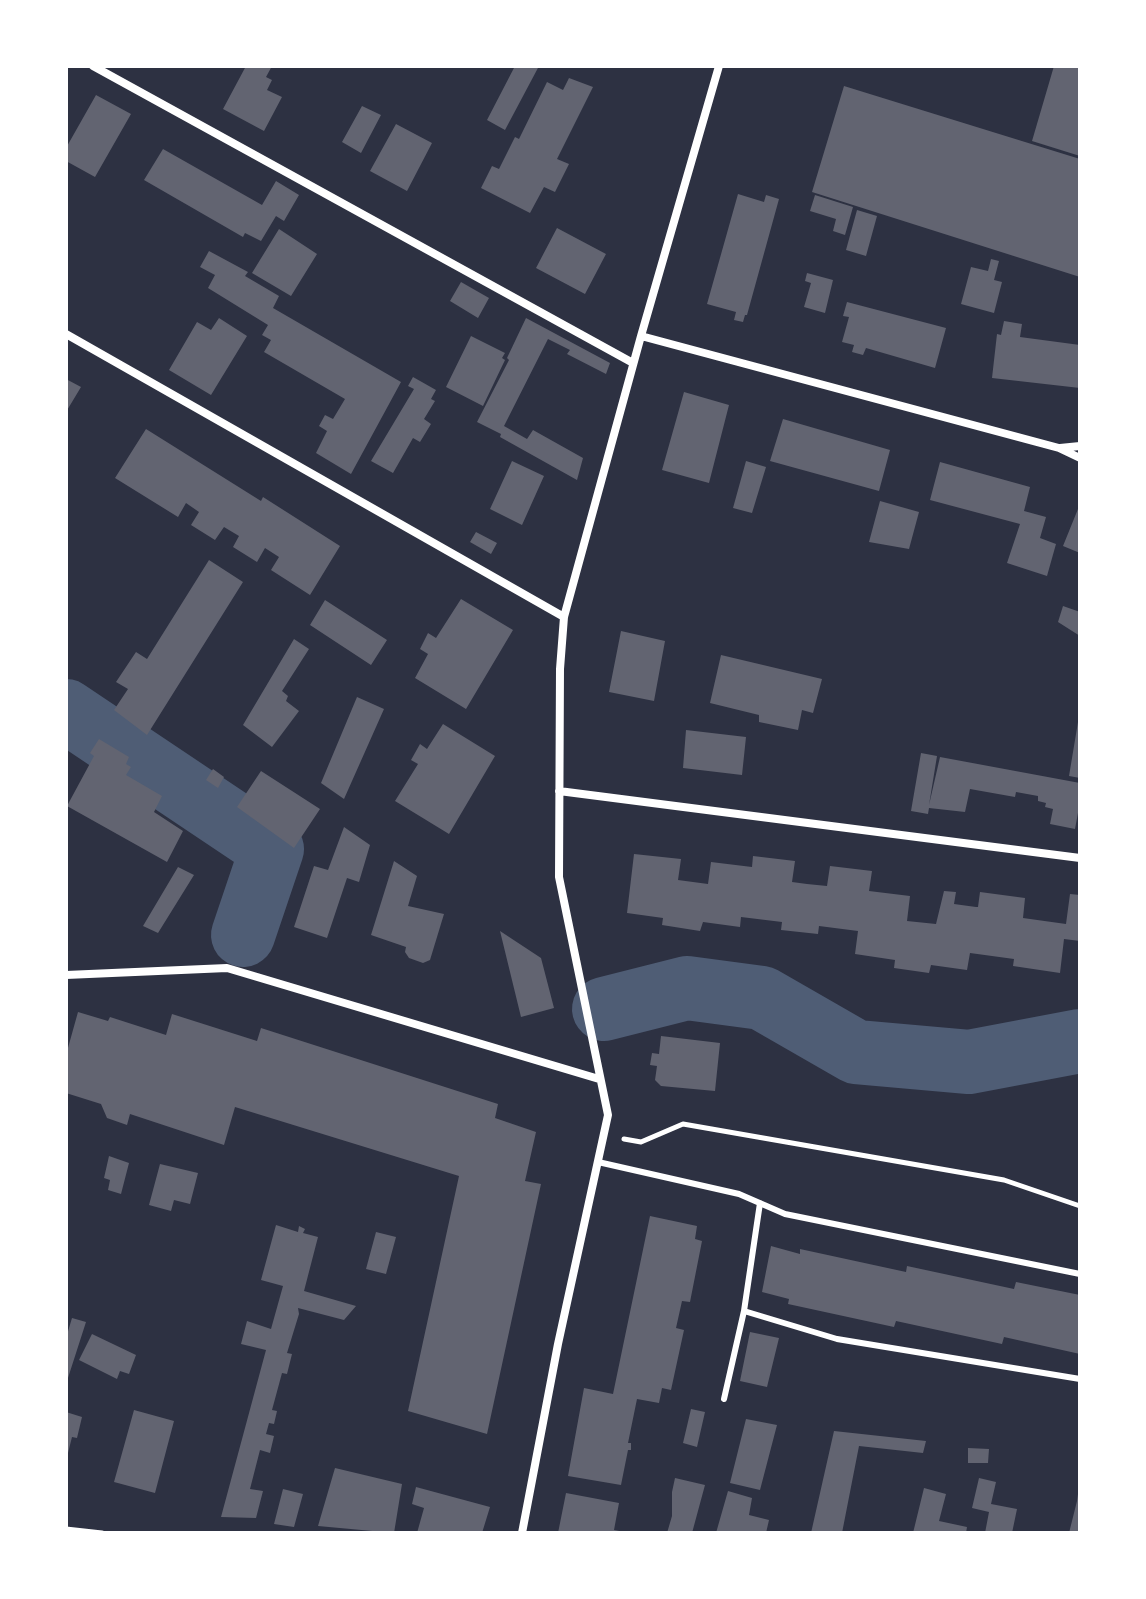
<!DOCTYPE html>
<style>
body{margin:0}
#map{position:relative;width:1146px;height:1599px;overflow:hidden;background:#2d3142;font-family:"PT Serif",serif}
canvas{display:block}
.frame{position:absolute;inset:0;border:68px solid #fff;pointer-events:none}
</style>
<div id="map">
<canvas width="1146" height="1599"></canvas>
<div class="frame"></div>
</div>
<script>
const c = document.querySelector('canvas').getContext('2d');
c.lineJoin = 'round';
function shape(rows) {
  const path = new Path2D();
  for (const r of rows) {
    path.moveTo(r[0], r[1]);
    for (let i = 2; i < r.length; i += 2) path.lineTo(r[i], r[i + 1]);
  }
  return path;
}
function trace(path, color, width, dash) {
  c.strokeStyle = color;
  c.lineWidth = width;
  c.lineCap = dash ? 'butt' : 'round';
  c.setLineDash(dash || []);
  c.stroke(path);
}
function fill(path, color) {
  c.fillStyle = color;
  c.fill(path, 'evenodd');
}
const river = shape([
 [66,711,272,849,243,935],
 [604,1009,687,988,762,998,856,1052,969,1062,1080,1041]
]);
const building = shape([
 [246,66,272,66,266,77,272,80,267,90,282,97,264,131,223,109],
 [515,66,539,66,505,130,487,120],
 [1054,66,1080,66,1080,156,1032,141],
 [569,78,593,87,557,159,569,164,555,192,544,187,530,213,481,188,492,166,499,169,515,137,519,139,547,82,563,90],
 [844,86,1080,159,1080,277,812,192],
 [96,95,131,114,95,177,66,161,66,148],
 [362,106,381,115,361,153,342,142],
 [396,124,432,143,407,191,370,171],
 [163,149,262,205,276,181,299,195,284,221,276,216,261,241,245,233,243,237,144,180],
 [738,194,764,202,766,195,779,199,747,315,745,315,743,322,734,320,736,312,707,304],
 [815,195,853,207,845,235,833,231,836,219,810,211],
 [857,210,877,216,866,256,846,250],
 [557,228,606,254,585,294,536,268],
 [279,229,317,254,291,296,252,273],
 [209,251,248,272,245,276,279,296,273,308,401,382,351,474,316,453,327,431,319,426,325,415,333,419,345,399,264,352,271,340,262,335,268,325,208,288,215,275,200,267],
 [991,259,999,261,994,280,1002,282,994,313,961,304,971,267,988,271],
 [807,273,833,280,825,313,804,307,811,283,805,281],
 [461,282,489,298,478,318,450,301],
 [847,302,946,328,935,368,866,348,863,355,852,352,854,345,842,342,849,317,843,316],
 [219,318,247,336,211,395,169,370,197,322,211,330],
 [526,318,610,363,606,374,567,354,570,350,548,339,504,426,527,439,533,430,583,458,577,480,500,437,501,434,477,422,509,360,507,358],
 [1004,321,1022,324,1020,337,1080,345,1080,388,992,378,997,334,1001,335],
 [471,336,505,353,502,358,505,360,483,406,446,387],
 [413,377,436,390,431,399,435,401,424,419,431,424,420,442,413,438,393,473,371,461,414,389,408,386],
 [66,379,81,387,66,412],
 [684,392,729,405,709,483,662,470],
 [783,419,890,450,879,491,770,461],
 [146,429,261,501,263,497,340,546,310,595,271,570,279,557,265,548,257,562,233,547,239,536,224,527,215,540,191,525,199,512,186,503,178,517,115,478],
 [512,461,544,476,522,525,490,509],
 [746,461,766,467,752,513,733,508],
 [940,462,1030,487,1024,511,1046,517,1040,538,1056,544,1047,576,1007,563,1020,524,930,500],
 [880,501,919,512,909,549,869,542],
 [1080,504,1080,553,1063,546],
 [476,532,497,543,491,554,470,542],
 [209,560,243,582,147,735,114,710,128,689,116,682,136,652,147,659],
 [461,599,513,630,466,709,415,678,428,654,420,649,428,633,436,638],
 [325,600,387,640,371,665,310,625],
 [1063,606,1080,612,1080,636,1058,622],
 [621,631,665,641,654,701,609,692],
 [294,639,309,649,282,691,288,696,286,701,299,711,272,747,243,725],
 [721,655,822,679,813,713,802,710,798,730,759,722,759,715,710,703],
 [357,697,384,709,344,799,321,783],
 [1078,722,1080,722,1080,778,1069,776],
 [443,724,495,756,449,834,395,801,418,764,411,760,420,744,427,749],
 [686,730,746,737,742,775,683,768],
 [99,739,129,757,126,764,131,767,126,775,162,796,154,812,183,831,167,862,67,806,94,756,90,753],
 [921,753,937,756,929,805,940,757,1080,783,1080,802,1075,829,1050,824,1053,809,1045,807,1046,803,1038,801,1038,796,1016,792,1015,797,970,789,965,812,929,808,928,814,911,811],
 [213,769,224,777,218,788,206,780],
 [261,771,320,809,294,848,237,807],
 [344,827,370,845,359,882,347,878,327,938,294,927,314,866,328,870],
 [634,854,681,859,678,880,708,884,711,862,752,867,753,856,795,861,792,882,807,884,827,886,830,866,872,871,869,891,910,896,907,921,936,924,944,891,956,892,954,904,976,907,978,907,980,892,1025,898,1023,918,1066,924,1070,894,1080,895,1080,941,1064,939,1060,973,1013,966,1014,959,970,953,967,970,931,965,929,973,894,968,895,960,855,954,858,931,819,926,818,934,781,930,782,922,741,917,740,927,703,922,700,931,662,925,663,918,627,913],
 [394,861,417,876,408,906,444,914,430,960,423,963,409,958,405,952,406,947,371,935],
 [178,867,194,875,158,933,143,926],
 [500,931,541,958,554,1008,521,1017],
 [78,1012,108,1021,110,1017,166,1035,172,1014,257,1041,261,1028,498,1104,495,1118,536,1132,525,1181,541,1184,487,1434,408,1411,459,1176,235,1107,224,1145,130,1114,127,1125,107,1118,101,1104,66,1093,66,1055],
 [661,1036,720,1043,715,1091,661,1086,655,1080,657,1066,650,1065,652,1053,659,1054],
 [109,1156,129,1163,121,1194,108,1190,110,1180,104,1178],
 [160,1164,198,1173,190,1204,174,1200,171,1211,149,1205],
 [650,1216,697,1226,695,1239,702,1241,690,1302,682,1301,676,1328,684,1330,671,1390,662,1388,659,1403,637,1399,628,1443,631,1443,631,1450,628,1450,621,1485,568,1476,584,1388,613,1394],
 [276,1225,298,1232,299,1226,305,1229,303,1233,318,1237,304,1291,356,1306,344,1320,298,1308,299,1314,287,1353,292,1354,287,1374,282,1373,272,1410,277,1411,274,1424,269,1423,266,1434,274,1436,270,1453,260,1450,250,1489,263,1491,256,1518,221,1517,266,1350,241,1344,247,1321,271,1329,283,1286,261,1280],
 [376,1232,396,1237,386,1274,366,1269],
 [771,1246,800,1254,800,1249,906,1272,907,1266,1014,1289,1016,1282,1080,1295,1080,1354,1004,1337,1002,1344,896,1321,894,1327,788,1304,789,1299,762,1292],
 [72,1318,86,1322,67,1381,66,1338],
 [750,1332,779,1338,767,1387,740,1381],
 [92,1334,136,1355,129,1374,120,1371,117,1379,79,1360],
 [691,1409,705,1412,697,1447,683,1443],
 [134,1410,174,1421,155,1493,114,1482],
 [66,1412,82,1417,77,1438,72,1437,67,1457],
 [746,1419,777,1425,760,1490,730,1483],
 [834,1431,926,1441,923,1453,859,1446,842,1533,811,1533],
 [968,1448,989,1449,988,1463,968,1463],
 [335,1468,402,1484,394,1533,318,1526],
 [675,1478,705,1485,692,1533,667,1533,672,1516,672,1492],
 [979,1478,996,1482,991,1504,1017,1509,1012,1533,985,1533,989,1512,972,1508],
 [416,1487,490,1507,482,1533,417,1533,424,1508,412,1504],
 [924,1488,946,1494,939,1521,967,1527,966,1533,913,1533],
 [283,1489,303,1494,294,1527,274,1524],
 [728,1491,752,1498,749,1515,769,1520,766,1533,716,1533],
 [566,1493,619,1503,614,1530,630,1533,558,1533],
 [1078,1494,1080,1533,1069,1533,1077,1501]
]);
const path = shape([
 [624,1139,641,1142,683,1124,1004,1180,1080,1206],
 [66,1529,102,1533]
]);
const service = shape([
 [598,1162,739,1194,785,1214,1080,1274],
 [760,1203,744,1311,837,1339,1080,1379],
 [724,1399,744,1311]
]);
const minor = shape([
 [93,66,633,363],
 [66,334,564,617],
 [641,336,1059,448,1080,458],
 [1060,448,1080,446],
 [559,791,1080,858],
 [66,975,227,968,599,1079],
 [522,1533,558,1344,608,1115,559,877,560,669,564,617,641,336,719,66]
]);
trace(river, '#4f5d75', 64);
fill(building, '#626471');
trace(path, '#fff', 5);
trace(service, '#fff', 6);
trace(minor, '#fff', 8);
</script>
